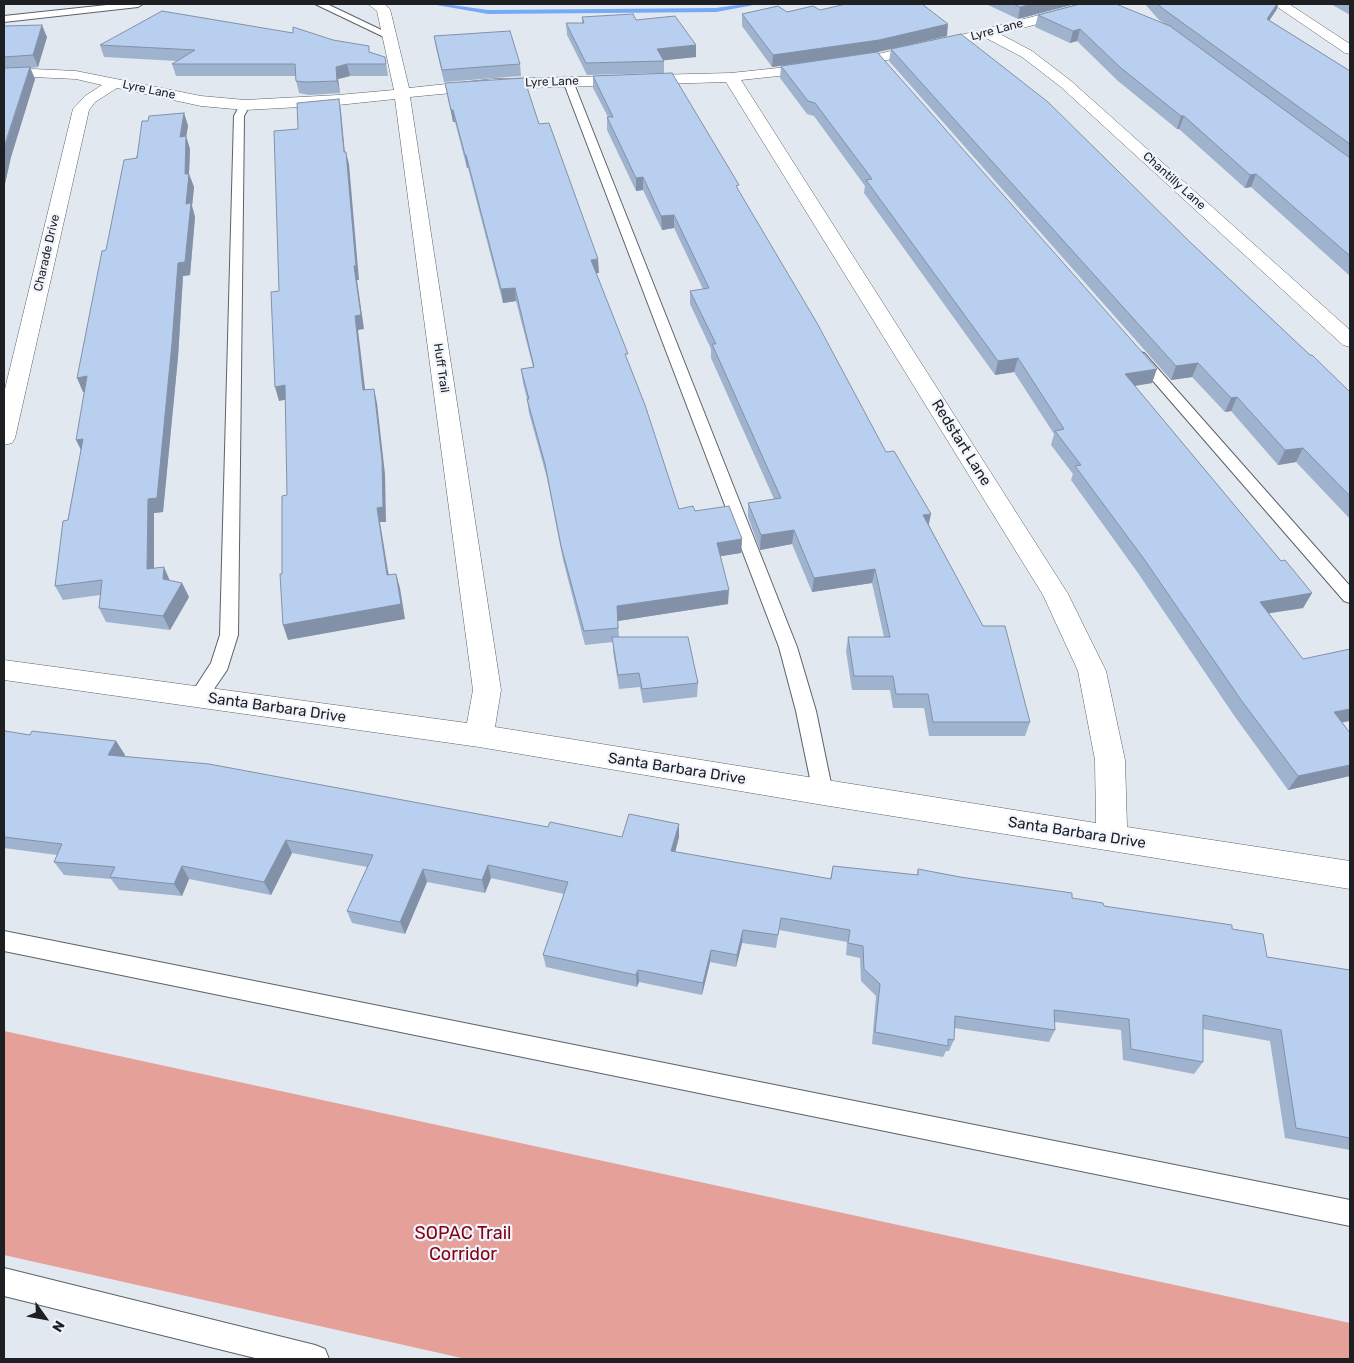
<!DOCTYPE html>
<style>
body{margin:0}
#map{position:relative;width:1354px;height:1363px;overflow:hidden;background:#e2e8f0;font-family:Rubik,sans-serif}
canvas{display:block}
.frame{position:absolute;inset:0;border:5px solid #1d1f22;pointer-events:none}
.north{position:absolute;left:20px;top:1293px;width:50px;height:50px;-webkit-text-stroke:4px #f0f5fd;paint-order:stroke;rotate:122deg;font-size:14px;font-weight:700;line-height:20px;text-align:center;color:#1d1f22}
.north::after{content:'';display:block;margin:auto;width:18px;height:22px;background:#1d1f22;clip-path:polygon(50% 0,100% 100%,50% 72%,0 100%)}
</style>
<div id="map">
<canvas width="1354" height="1363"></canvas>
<div class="frame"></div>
<div class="north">N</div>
</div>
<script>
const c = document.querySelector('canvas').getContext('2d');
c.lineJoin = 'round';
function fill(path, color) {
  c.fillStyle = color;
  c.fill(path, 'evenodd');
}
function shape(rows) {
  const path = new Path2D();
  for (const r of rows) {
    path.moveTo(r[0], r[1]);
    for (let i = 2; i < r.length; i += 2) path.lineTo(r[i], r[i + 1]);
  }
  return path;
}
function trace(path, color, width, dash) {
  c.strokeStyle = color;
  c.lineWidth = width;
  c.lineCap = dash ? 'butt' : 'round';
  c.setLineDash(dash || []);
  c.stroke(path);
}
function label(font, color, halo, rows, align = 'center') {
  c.font = font + ' Rubik,sans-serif';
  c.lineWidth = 4.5;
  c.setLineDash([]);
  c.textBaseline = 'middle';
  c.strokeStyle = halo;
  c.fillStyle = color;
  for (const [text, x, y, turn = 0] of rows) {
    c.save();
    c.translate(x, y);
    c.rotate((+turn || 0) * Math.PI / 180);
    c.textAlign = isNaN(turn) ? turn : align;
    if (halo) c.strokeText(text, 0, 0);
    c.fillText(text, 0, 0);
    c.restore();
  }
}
const green = shape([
 [4,1031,1350,1323,1350,1359,466,1359,4,1255]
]);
const stream = shape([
 [431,4,445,4,488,10,716,8,745,4,759,4,716,12,488,14,431,4]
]);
const service = shape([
 [116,4,143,4,138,7,4,22,4,16,116,4],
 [315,4,327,4,394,36,392,38,386,38,315,4],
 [568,78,573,81,797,647,816,711,833,793,830,799,823,801,816,799,813,793,796,711,779,647,563,81,568,78],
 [245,102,250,105,244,116,238,635,227,670,205,702,198,704,191,702,189,697,211,663,220,635,234,116,241,103,245,102],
 [1139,352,1144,353,1350,586,1350,603,1344,601,1134,359,1132,356,1134,353,1139,352],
 [4,931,1350,1200,1350,1226,4,951,4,931],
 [4,1268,315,1345,325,1349,329,1359,259,1359,4,1296,4,1268]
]);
const minor = shape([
 [368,4,384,4,390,9,409,88,493,79,731,73,806,65,878,54,986,29,1081,4,1103,4,1101,7,1000,34,1032,51,1071,81,1350,330,1350,347,1343,345,1061,87,1022,57,986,38,878,62,806,73,741,80,1068,594,1106,671,1125,760,1127,827,1350,861,1350,889,823,805,479,747,4,680,4,660,467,723,473,690,395,99,338,105,245,110,201,106,117,88,95,102,89,110,15,438,12,443,4,445,4,393,73,109,85,96,102,85,76,79,33,77,4,79,4,71,33,69,76,71,201,96,245,100,338,95,394,90,377,11,368,4],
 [726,82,1043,595,1078,671,1095,760,1096,823,495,727,501,690,410,97,493,89,726,82],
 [1273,4,1289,4,1350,44,1350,54,1345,53,1273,4]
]);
const wall = shape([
 [986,4,1075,4,1018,19],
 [1145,4,1278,4,1277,9,1269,20,1350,71,1350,276,1251,187,1245,188,1179,129,1177,129,1118,81,1077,41,1070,43,1035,27,1038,15,1164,23,1159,20],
 [1331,4,1350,4,1350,15],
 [820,10,947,36,878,52,772,67,742,26,742,14],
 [582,17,636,20,696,45,696,57,664,60,664,73,587,75,567,35,566,23,582,23],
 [4,26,47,37,38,67,30,68,35,79,11,157,4,188],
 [434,36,520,64,521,76,444,82,436,48],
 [100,45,370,52,385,57,388,76,350,76,338,79,340,93,309,95,299,93,295,76,176,76,172,64,177,61,104,57],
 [891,49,1191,243,1310,355,1350,392,1350,519,1296,462,1278,465,1231,411,1225,412,1192,377,1171,380,889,61],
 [781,66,1152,383,1135,386,1281,561,1312,593,1303,608,1269,613,1342,722,1350,733,1350,776,1288,790,1233,714,1138,573,1071,480,1073,474,1051,445,1054,434,1014,372,995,375,864,193,865,186,814,116,807,114,780,78],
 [593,76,739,191,886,452,929,525,1030,722,1025,736,929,736,924,708,893,708,890,690,852,690,846,651,848,637,884,637,872,583,812,592,792,544,760,550,748,517,748,503,774,499,711,358,711,349,690,304,690,291,703,289,674,228,662,230,643,190,636,191,607,130,607,117,608,117,593,88],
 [445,83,539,124,599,273,596,273,679,509,695,511,742,539,741,553,720,556,728,604,618,621,619,637,698,683,697,697,643,703,640,687,619,689,613,651,613,642,585,645,563,560,547,478,529,413,527,399,523,383,521,369,533,367,516,301,503,303,468,168,467,168,455,122,453,122,447,95],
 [184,113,188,126,186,136,190,149,189,174,194,187,192,206,195,217,190,275,183,276,178,357,163,512,154,513,154,568,170,581,182,583,189,597,170,630,106,622,99,608,100,595,63,600,55,586,81,450,84,392,83,392,106,250,148,121],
 [4,733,116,741,125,755,124,756,548,827,622,837,679,824,679,837,675,852,830,879,833,866,917,875,918,869,1072,898,1104,906,1232,929,1267,957,1350,970,1350,1150,1285,1138,1270,1041,1203,1029,1203,1062,1194,1074,1123,1060,1121,1030,1055,1022,1055,1030,1049,1042,954,1028,954,1040,949,1051,946,1051,943,1057,872,1044,876,996,861,981,860,958,846,955,847,942,779,930,776,948,742,943,736,967,710,962,702,995,639,982,637,987,546,967,543,955,564,894,491,878,485,893,427,882,405,934,352,923,347,911,367,867,292,853,271,895,189,879,182,896,119,890,111,879,64,875,54,862,57,855,4,848]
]);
const shadedWall = shape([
 [1033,4,1075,4,1018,19,1020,7],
 [1277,4,1278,4,1277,9,1263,30,1267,19],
 [948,24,947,36,878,52,772,67,773,55],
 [42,25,47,37,38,67,33,55],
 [1080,29,1077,41,1070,43,1073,31],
 [696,45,696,57,657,61,657,49],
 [347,64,350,76,338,79,340,93,337,81,336,67],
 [30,67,35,79,11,157,4,188,4,150],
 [339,99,341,111,346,165,344,152],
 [451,110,453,110,455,122,453,122],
 [184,113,188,126,184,150,180,137],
 [1181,116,1184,116,1179,129,1177,129],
 [186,136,190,149,189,174,194,187,192,206,195,217,190,275,183,276,178,357,163,512,154,513,154,583,147,569,148,499,186,204,185,174],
 [346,152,349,164,359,280,357,280,364,329,358,330,367,405,363,390,355,316,354,266],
 [465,155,466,155,468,168,467,168],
 [1256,174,1251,187,1245,188,1250,175],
 [643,177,643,190,636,191,636,178],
 [674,215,674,228,662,230,661,216],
 [598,259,599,273,592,273,591,260],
 [515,288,516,301,503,303,501,289],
 [1018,358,1014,372,995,375,998,361],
 [1198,363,1192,377,1171,380,1176,366],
 [1157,369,1152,383,1120,388,1125,374],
 [87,376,93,391,83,392,77,378],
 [285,385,289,399,279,401,275,387],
 [374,389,377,403,385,474,386,522,380,522,391,589,387,575,377,508],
 [1237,397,1231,411,1225,412,1231,398],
 [83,439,83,454,76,440],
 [1303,448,1296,462,1278,465,1285,450],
 [931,514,928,528,923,515],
 [794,530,792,544,760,550,761,535],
 [742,539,741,553,716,557,717,543],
 [164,567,170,581,163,579],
 [875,569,872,583,812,592,814,578],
 [396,574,400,588,405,619,288,640,283,625],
 [182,583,189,597,170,630,163,616],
 [729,590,728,604,618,621,617,606],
 [1312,593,1303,608,1252,616,1260,602],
 [1350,709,1350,721,1324,726,1334,712],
 [116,741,125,755,117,769,108,755],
 [1350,765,1350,776,1288,790,1298,776],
 [679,824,679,837,672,864,671,851],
 [286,840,292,853,271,895,264,882],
 [488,865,491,878,485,893,482,880],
 [182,866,189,879,182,896,174,884],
 [423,869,427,882,405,934,400,922],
 [743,930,742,943,736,967,737,955],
 [711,950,710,962,702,995,703,983],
 [638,970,639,982,637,987,636,975]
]);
const building = shape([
 [846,4,922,4,948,24,879,40,773,55,742,14,778,6,787,12,813,6,820,10,846,4],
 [1013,4,1033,4,1020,7,1013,4],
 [1080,4,1116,4,1170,26,1350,158,1350,256,1256,174,1250,175,1184,116,1181,116,1121,68,1080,29,1073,31,1038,15,1080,4],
 [1158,4,1277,4,1267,19,1350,71,1350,144,1162,8,1158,4],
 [162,11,293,33,293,27,333,40,369,46,369,52,385,57,386,64,347,64,336,67,337,81,306,82,296,81,295,64,172,64,195,50,100,45,162,11],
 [633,14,636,20,675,16,696,45,657,49,664,61,586,63,566,23,584,23,582,17,633,14],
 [42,25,33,55,4,57,4,26,42,25],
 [510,31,520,64,442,70,434,36,510,31],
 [961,34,1048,102,1191,243,1310,355,1312,355,1350,392,1350,496,1303,448,1285,450,1237,397,1231,398,1198,363,1176,366,891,49,961,34],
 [877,52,1157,369,1125,374,1281,561,1285,560,1312,593,1260,602,1303,659,1350,649,1350,709,1334,712,1350,733,1350,765,1298,776,1241,700,1144,559,1075,466,1081,465,1055,431,1064,429,1018,358,998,361,866,180,872,179,815,103,808,101,781,66,877,52],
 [30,67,5,144,4,150,4,68,30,67],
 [672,73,739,185,736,186,817,323,886,452,894,451,931,514,923,515,983,626,1005,626,1030,722,933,722,928,694,896,694,893,676,854,676,848,637,890,637,875,569,814,578,794,530,761,535,748,503,781,498,712,344,716,344,690,291,709,288,674,215,661,216,643,177,636,178,607,117,613,117,593,76,672,73],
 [524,78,539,124,549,123,598,259,591,260,628,354,625,354,645,405,679,509,693,506,695,511,729,506,742,539,717,543,729,590,617,606,618,628,584,631,561,546,545,464,527,399,529,399,521,369,534,367,515,288,501,289,466,155,465,155,453,110,451,110,445,83,524,78],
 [339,99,344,152,346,152,356,266,354,266,361,315,355,316,363,390,374,389,382,460,383,507,377,508,387,575,396,574,401,604,283,625,280,574,282,574,282,496,287,495,285,385,275,387,271,292,279,291,274,131,298,129,297,103,339,99],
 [184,113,180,137,186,136,185,174,189,174,186,204,191,203,185,262,178,263,172,343,157,498,148,499,147,569,164,567,163,579,182,583,163,616,99,608,102,580,55,586,63,521,68,520,83,439,76,440,87,376,77,378,102,251,106,250,124,160,137,158,142,121,148,121,149,116,184,113],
 [612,637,688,637,698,683,642,689,639,673,618,675,612,637],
 [5,731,30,735,32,731,116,741,108,755,209,764,548,827,550,822,622,837,629,814,679,824,671,851,831,879,833,866,918,875,918,869,960,877,1072,893,1072,898,1103,903,1104,906,1232,925,1232,929,1263,934,1267,957,1350,970,1350,1138,1296,1128,1281,1030,1203,1015,1203,1062,1131,1049,1129,1019,1054,1010,1055,1030,955,1016,954,1040,948,1039,948,1046,875,1032,880,984,864,969,863,946,848,943,850,930,781,918,778,935,743,930,737,955,711,950,703,983,638,970,636,975,543,955,568,882,488,865,482,880,423,869,400,922,347,911,373,855,286,840,264,882,182,866,174,884,110,877,115,867,54,862,62,844,4,837,4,733,5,731]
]);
const farStreetnames = [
 ["Lyre Lane",997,30,-15],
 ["Lyre Lane",552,82,-2],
 ["Lyre Lane",149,90,12],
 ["Chantilly Lane",1174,181,42],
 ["Charade Drive",47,253,-77],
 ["Huff Trail",441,368,82]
];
const streetNames = [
 ["Redstart Lane",961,443,58],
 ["Santa Barbara Drive",277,708,8],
 ["Santa Barbara Drive",677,769,9],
 ["Santa Barbara Drive",1077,833,9]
];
const nearParknames = [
 ["SOPAC Trail",463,1234],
 ["Corridor",463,1255]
];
fill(green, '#e4a099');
fill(stream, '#74aaf8');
trace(service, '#5d6268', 2);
trace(minor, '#5d6268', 1);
fill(service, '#fff');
fill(minor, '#fff');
fill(wall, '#9fb2ce');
fill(shadedWall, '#8291a7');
fill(building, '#b9cfef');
trace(building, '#8291a7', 1);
label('12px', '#1d1f22', '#f0f5fd', farStreetnames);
label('15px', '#1d1f22', '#f0f5fd', streetNames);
label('18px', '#850010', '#f0f5fd', nearParknames);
</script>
